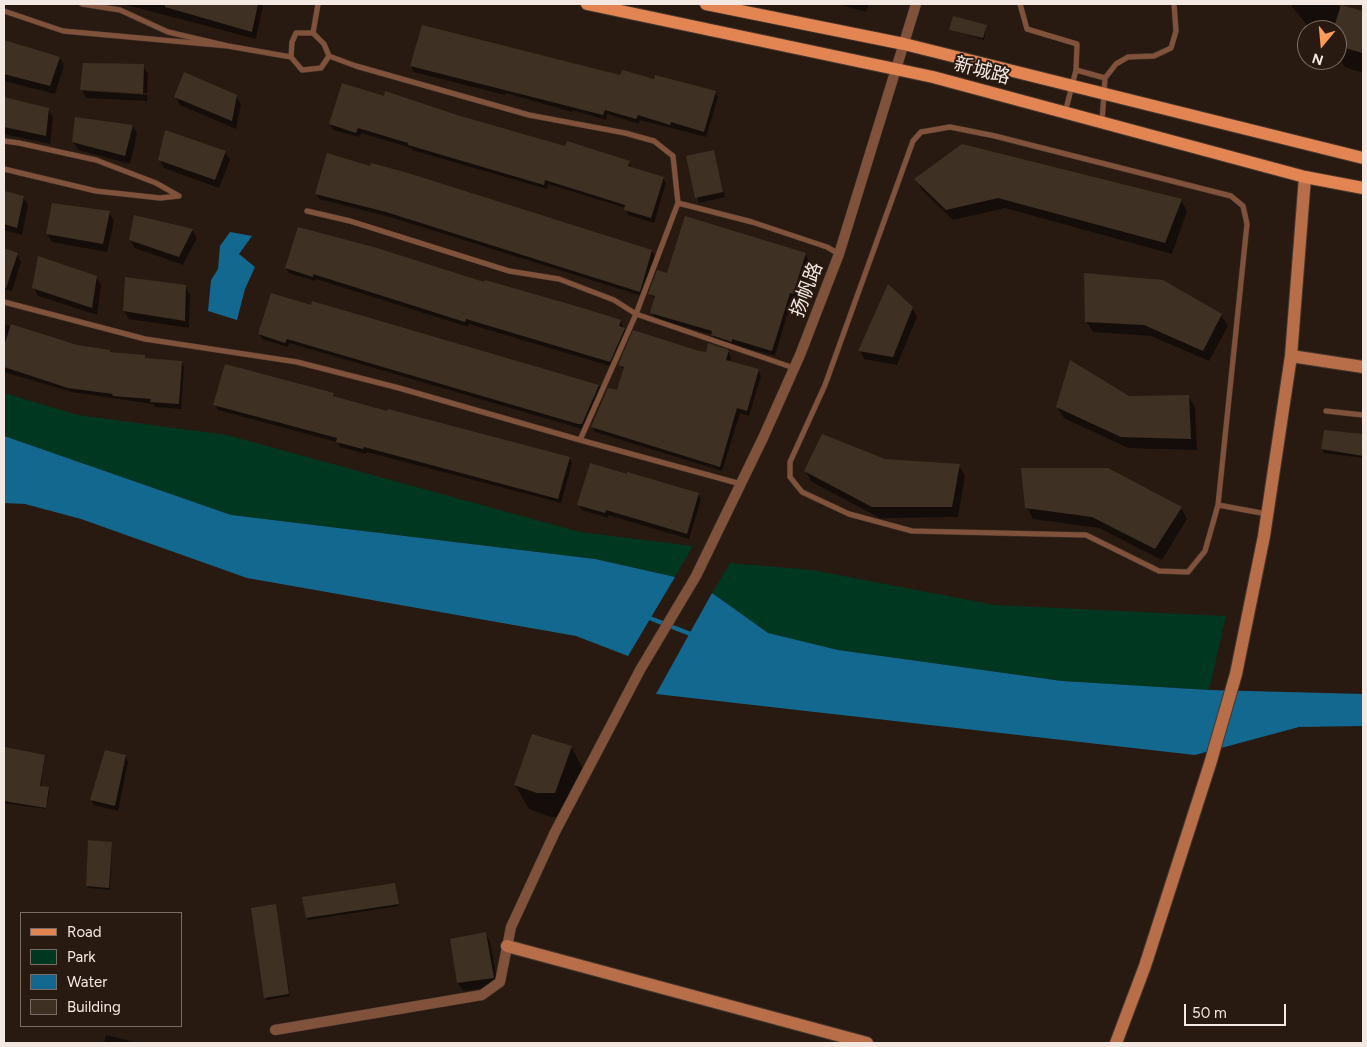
<!DOCTYPE html>
<meta charset="utf-8">
<style>
body{margin:0}
#map{position:relative;width:1367px;height:1047px;overflow:hidden;background:#291a11;font-family:Figtree,sans-serif}
canvas{display:block}
.frame{position:absolute;inset:0;border:5px solid #f3e8e2;pointer-events:none}
.legend{position:absolute;left:20px;top:912px;width:162px;height:115px;box-sizing:border-box;background:#291a11;border:1px solid #7a6c65;margin:0;padding:6px 9px;list-style:none;font-size:15px;color:#f3e8e2}
.legend li{display:flex;align-items:center;gap:10px;height:25px}
.legend b{width:25px;border:1px solid #7a6c65}
.north{position:absolute;left:1297px;top:20px;width:50px;height:50px;box-sizing:border-box;background:#291a11;border:1px solid #7a6c65;border-radius:50%;rotate:197deg;font-size:14px;font-weight:700;line-height:20px;text-align:center;color:#f3e8e2}
.north::after{content:'';display:block;margin:auto;width:18px;height:22px;background:#fe9b59;clip-path:polygon(50% 0,100% 100%,50% 72%,0 100%)}
.scale{position:absolute;left:1184px;top:1004px;width:102px;height:22px;box-sizing:border-box;border:2px solid #f3e8e2;border-top:0;padding-left:6px;font-size:15px;line-height:18px;white-space:nowrap;color:#f3e8e2;-webkit-text-stroke:4px #291a11;paint-order:stroke}
</style>
<div id="map">
<canvas width="1367" height="1047"></canvas>
<div class="frame"></div>
<ul class="legend">
<li><b style="height:6px;background:#e38453"></b>Road</li>
<li><b style="height:14px;background:#003720"></b>Park</li>
<li><b style="height:14px;background:#13688f"></b>Water</li>
<li><b style="height:14px;background:#3f3024"></b>Building</li>
</ul>
<div class="north">N</div>
<div class="scale">50 m</div>
</div>
<script>
const c = document.querySelector('canvas').getContext('2d');
c.lineJoin = 'round';
function fill(path, color) {
  c.fillStyle = color;
  c.fill(path, 'evenodd');
}
function shape(rows) {
  const path = new Path2D();
  for (const r of rows) {
    path.moveTo(r[0], r[1]);
    for (let i = 2; i < r.length; i += 2) path.lineTo(r[i], r[i + 1]);
  }
  return path;
}
function trace(path, color, width, dash) {
  c.strokeStyle = color;
  c.lineWidth = width;
  c.lineCap = dash ? 'butt' : 'round';
  c.setLineDash(dash || []);
  c.stroke(path);
}
function label(font, color, halo, rows, align = 'center') {
  c.font = font + ' Figtree,"Noto Sans SC",sans-serif';
  c.lineWidth = 4;
  c.setLineDash([]);
  c.textBaseline = 'middle';
  c.strokeStyle = halo;
  c.fillStyle = color;
  for (const [text, x, y, turn = 0] of rows) {
    c.save();
    c.translate(x, y);
    c.rotate((+turn || 0) * Math.PI / 180);
    c.textAlign = isNaN(turn) ? turn : align;
    if (halo) c.strokeText(text, 0, 0);
    c.fillText(text, 0, 0);
    c.restore();
  }
}
const green = shape([
 [4,393,78,415,227,435,580,532,693,546,675,577,595,559,231,515,4,436],
 [730,563,812,570,995,605,1226,616,1209,690,1062,681,838,650,768,633,712,593]
]);
const water = shape([
 [230,232,252,236,239,254,255,267,245,289,237,320,208,311,211,280,218,269,220,246],
 [4,436,231,515,595,559,675,577,628,656,576,636,247,578,81,519,25,504,4,503],
 [712,593,768,633,838,650,1062,681,1209,690,1363,694,1363,726,1299,727,1195,755,656,694]
]);
const shadow = shape([
 [123,4,262,4,263,5,256,39],
 [837,4,869,4,866,12],
 [1290,4,1338,4,1341,9,1342,6,1363,13,1363,73,1345,67,1337,54,1337,30,1335,30,1337,21,1327,30,1311,30],
 [423,26,621,76,715,92,718,97,706,137,640,120,639,124,607,114,606,120,572,110,572,112,506,93,505,95,414,72,411,66],
 [986,26,984,40,951,30],
 [5,41,60,58,64,66,55,94,4,81],
 [143,66,148,74,147,93,85,89,85,91,147,95,147,101,86,98,82,89],
 [175,96,236,96,241,104,236,129,180,105],
 [4,99,48,109,53,117,50,144,4,134],
 [457,116,566,148,629,162,631,168,663,178,666,183,654,223,628,215,626,208,548,184,547,189,412,150,411,148,361,133,359,137,333,130,330,124],
 [133,126,137,134,130,164,78,150,73,142],
 [713,151,725,197,699,203,687,157],
 [225,152,230,160,219,188,164,168,160,160],
 [916,179,1181,200,1187,211,1172,254,1005,208,953,220,922,190],
 [4,192,23,197,28,205,22,235,4,230],
 [316,194,652,251,655,256,642,296,390,217,319,199],
 [109,212,114,221,107,252,52,242,47,234],
 [192,230,197,238,183,265,135,248,130,240],
 [4,250,17,254,21,262,12,291,4,289],
 [805,254,808,259,796,299,792,298,775,356,715,340,713,335,655,318,652,313,656,300,650,294],
 [286,268,485,284,620,321,627,334,613,367,469,324,468,327,316,279,315,281,289,273],
 [96,277,101,285,97,315,38,296,34,288],
 [186,287,190,295,189,328,129,319,124,311],
 [313,303,599,386,602,392,582,429,289,343,288,347,262,339,259,334,312,307],
 [912,308,917,317,897,365,864,359,860,351],
 [1221,315,1228,326,1209,361,1151,336,1093,332,1086,321],
 [4,324,77,346,111,353,144,356,146,359,181,362,184,367,181,409,155,407,153,404,72,392,4,372],
 [728,351,731,357,730,362,758,370,761,376,749,416,740,413,722,471,595,432,592,427,618,391,624,370,620,365],
 [333,394,335,398,569,458,572,463,561,503,367,452,366,454,340,447,337,442,218,410,215,405],
 [1188,396,1195,407,1197,450,1128,448,1064,418,1057,407,1129,397],
 [1354,434,1363,436,1363,458,1324,453,1322,449],
 [885,460,959,465,965,476,958,517,880,518,812,482,805,471],
 [698,494,701,499,689,539,608,515,608,518,582,510,579,505],
 [1027,507,1181,508,1187,519,1162,560,1099,528,1033,519],
 [571,747,585,772,569,817,551,817,529,809,515,785],
 [4,749,45,756,41,787,50,790,46,809,4,803],
 [125,756,128,762,118,811,94,805,91,800],
 [89,842,111,843,112,845,110,890,88,888,87,886],
 [395,884,399,906,308,920,307,918],
 [276,907,290,996,267,1000,266,998],
 [485,933,490,941,498,986,463,991,458,983],
 [106,1035,138,1043,104,1043]
]);
const stream = shape([
 [647,617,693,635]
]);
const building = shape([
 [165,4,258,4,252,32,165,7],
 [1341,5,1363,11,1363,53,1337,46,1337,30,1333,30],
 [953,16,987,25,983,38,949,30],
 [422,25,620,75,622,70,654,79,655,75,716,91,704,132,671,122,670,125,638,115,636,119,605,110,603,115,410,66],
 [4,40,60,57,50,86,4,74],
 [83,63,144,64,143,94,80,90],
 [184,72,237,95,232,121,174,97],
 [342,83,384,96,385,91,457,115,565,146,567,141,630,161,628,166,664,177,651,218,624,210,625,205,545,180,544,185,408,145,408,143,358,128,356,133,329,124],
 [4,97,49,108,46,136,4,127],
 [75,117,133,125,125,156,72,142],
 [165,130,226,151,215,180,158,160],
 [962,144,1182,199,1165,243,998,198,946,210,914,179],
 [714,150,723,192,695,198,686,156],
 [327,153,370,166,371,163,408,173,652,250,640,292,386,212,315,194],
 [4,191,24,196,17,228,4,224],
 [52,203,110,211,103,244,46,234],
 [134,215,193,229,179,257,129,240],
 [685,216,806,253,793,294,790,293,772,351,732,339,732,342,711,335,712,331,650,313,655,296,648,294,657,270,667,273],
 [298,227,377,248,484,282,485,280,586,309,621,320,619,326,625,328,610,362,466,319,465,322,313,274,313,277,285,268],
 [4,248,18,253,6,288,4,288],
 [38,256,97,276,92,308,32,288],
 [1084,273,1163,280,1222,314,1203,351,1144,325,1085,322],
 [125,277,186,285,185,321,123,311],
 [888,284,913,307,893,357,858,351],
 [271,293,311,305,312,301,599,385,582,424,578,424,287,339,285,343,258,334],
 [11,324,77,345,110,350,110,352,145,355,145,358,182,361,179,404,150,402,151,399,112,396,113,394,68,388,4,367,4,346],
 [633,330,699,351,706,352,708,343,729,350,726,360,759,369,747,411,737,408,720,467,591,427,608,388,617,390,624,367,618,365],
 [1070,360,1129,396,1189,395,1191,439,1121,437,1056,407],
 [225,364,334,393,333,396,387,411,388,409,570,457,558,499,364,447,363,449,336,442,337,438,213,405],
 [1324,430,1363,434,1363,456,1321,449],
 [822,434,885,459,960,464,952,507,872,507,804,471],
 [590,463,627,474,627,472,699,493,687,534,606,510,605,513,577,505],
 [1021,468,1108,468,1182,507,1155,549,1092,517,1025,508],
 [532,734,572,746,555,793,537,793,514,785],
 [4,747,45,755,40,786,49,787,46,808,4,801],
 [105,750,126,755,115,806,90,800],
 [88,840,112,842,109,888,86,886],
 [395,883,399,904,306,918,302,897],
 [276,904,289,994,264,998,251,908],
 [486,932,494,978,457,983,450,939]
]);
const lane = shape([
 [1020,4,1027,29,1077,44,1076,70,1065,113],
 [4,11,63,31,228,46,168,32,120,10,82,4],
 [313,33,318,4],
 [228,46,291,57,302,70,321,68,329,56,324,44,313,33,296,33,292,42,291,57],
 [1076,70,1105,78],
 [1102,122,1105,78,1116,64,1128,57,1154,56,1171,48,1176,31,1174,4],
 [4,141,19,143,96,160,156,183,179,196,160,198,96,191,4,169],
 [678,203,752,222,827,247,839,254],
 [307,211,350,221,509,271,559,279,614,300,636,314,794,368],
 [4,302,145,339,297,362,399,388,580,440,636,314,678,203,673,156,654,141,625,133,529,115,356,66,329,56],
 [1326,411,1363,415],
 [580,440,741,484],
 [1218,505,1247,224,1243,206,1231,196,995,136,950,127,921,132,913,141,825,385,790,462,790,477,802,492,849,514,912,531,1086,535,1159,571,1188,572,1205,551,1218,505,1267,514]
]);
const street = shape([
 [275,1030,482,995,500,982,511,927,555,832,640,670,696,576,763,438,800,355,839,254,916,4]
]);
const secondary = shape([
 [1291,356,1363,367],
 [507,946,867,1043],
 [1116,1043,1145,966,1210,764,1236,674,1264,536,1291,356,1305,177]
]);
const primary = shape([
 [587,4,933,77,1305,177,1363,188],
 [706,4,904,44,1363,158]
]);
const streetNames = [
 ["新城路",982,71,15],
 ["扬帆路",807,290,-69]
];
fill(green, '#003720');
fill(water, '#13688f');
fill(shadow, '#0007');
trace(stream, '#13688f', 4.5);
fill(building, '#3f3024');
trace(lane, '#45372e', 6);
trace(street, '#45372e', 11);
trace(secondary, '#45372e', 14);
trace(primary, '#45372e', 14);
trace(lane, '#80523b', 5);
trace(street, '#80523b', 10);
trace(secondary, '#b76e49', 12);
trace(primary, '#e38453', 12);
label('19px', '#f3e8e2', '#291a11', streetNames);
</script>
